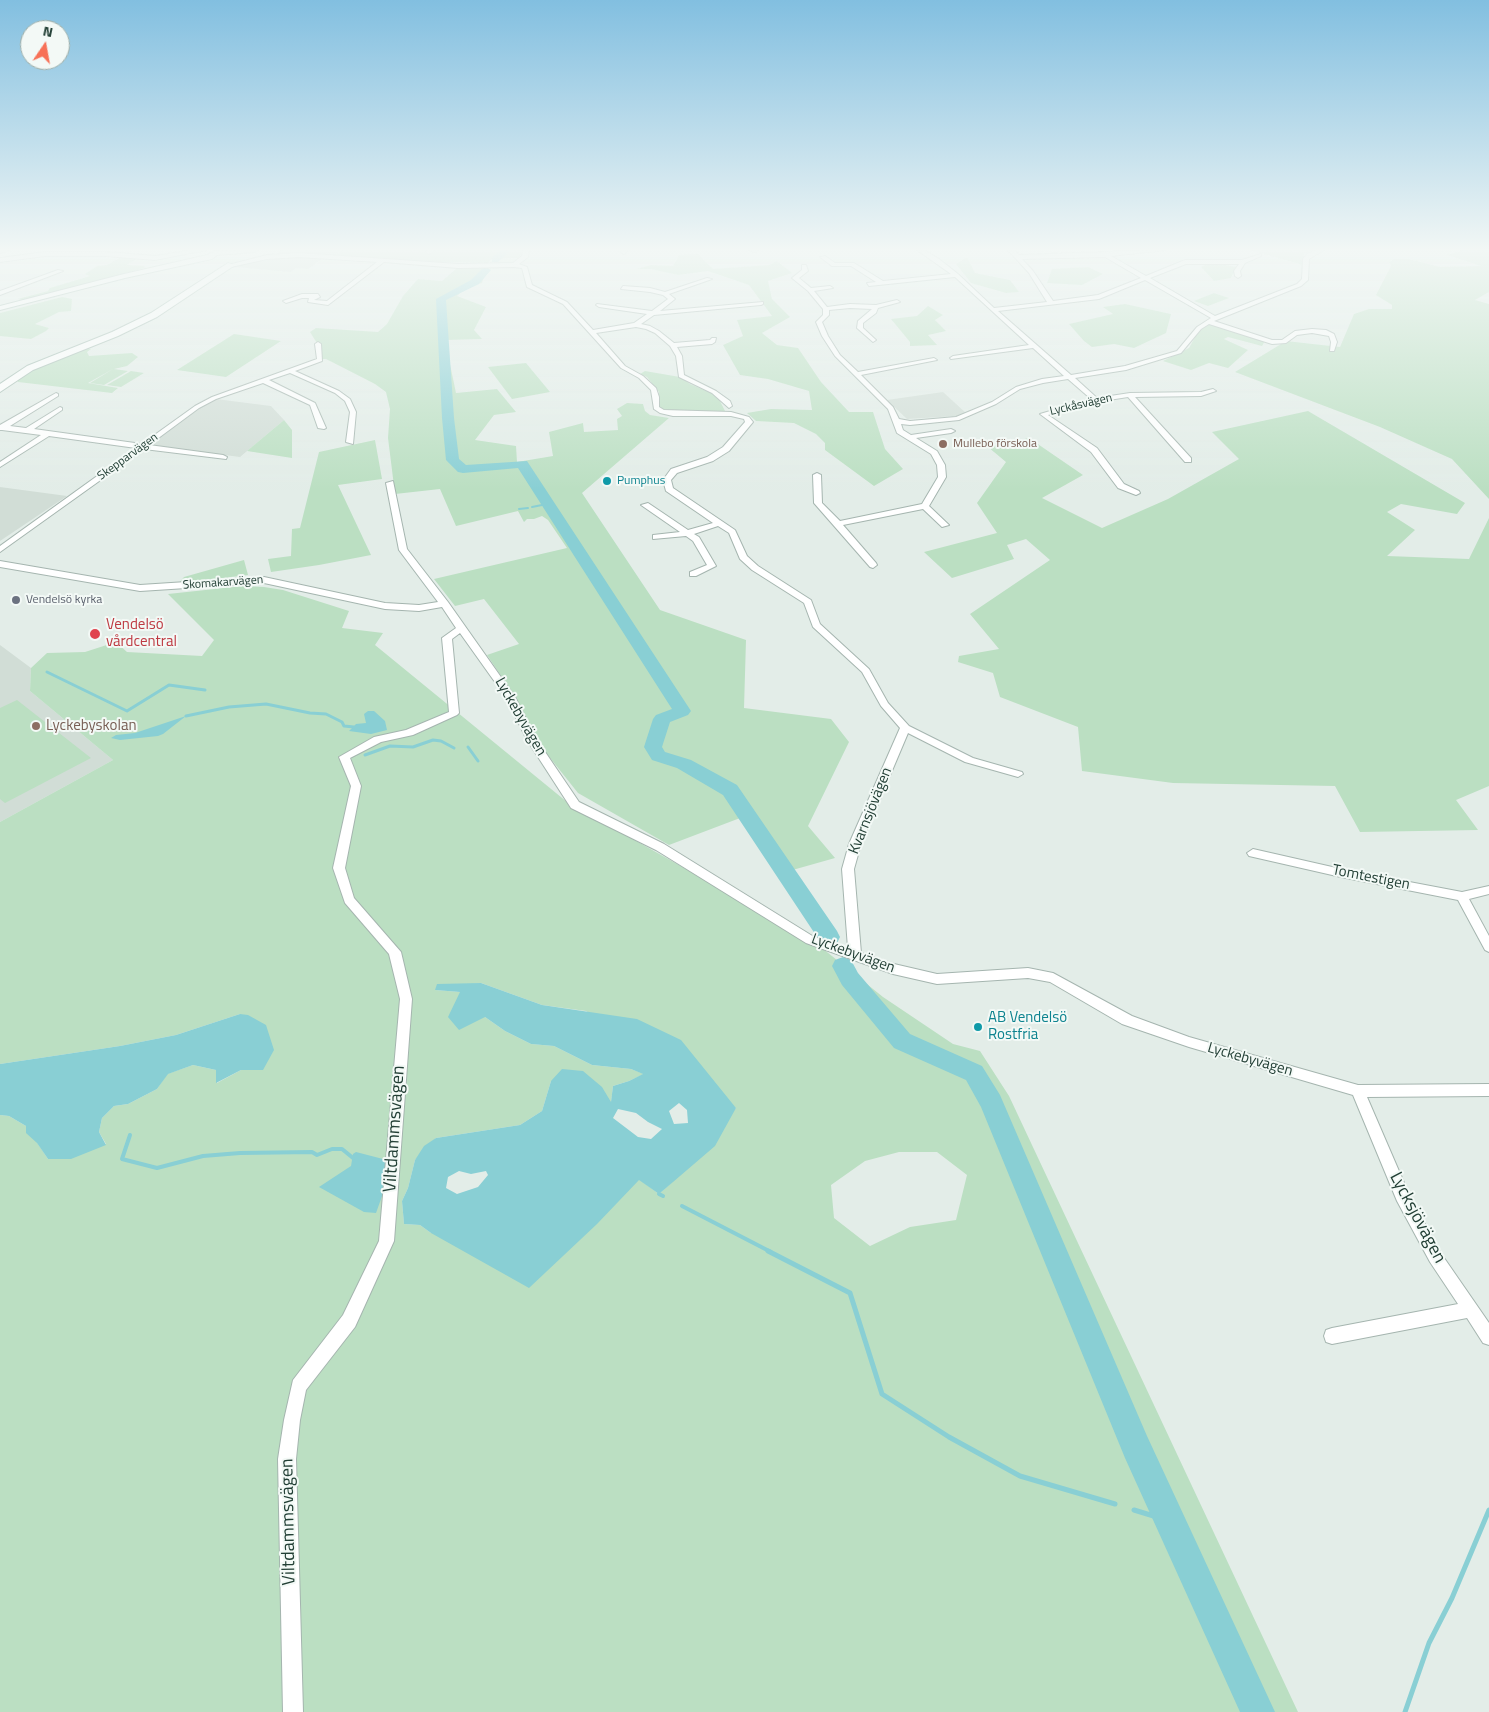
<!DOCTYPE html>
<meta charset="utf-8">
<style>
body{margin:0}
#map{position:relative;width:1489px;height:1712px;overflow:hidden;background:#e3ede8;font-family:"Titillium Web",sans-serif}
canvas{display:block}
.north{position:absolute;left:20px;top:20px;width:50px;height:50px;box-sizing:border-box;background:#f3f9f6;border:1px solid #9fafa9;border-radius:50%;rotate:12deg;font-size:14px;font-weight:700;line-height:20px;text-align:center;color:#223f35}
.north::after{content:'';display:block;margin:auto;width:18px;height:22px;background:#f77157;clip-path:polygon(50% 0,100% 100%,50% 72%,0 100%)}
</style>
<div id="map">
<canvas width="1489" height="1712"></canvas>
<div class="north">N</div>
</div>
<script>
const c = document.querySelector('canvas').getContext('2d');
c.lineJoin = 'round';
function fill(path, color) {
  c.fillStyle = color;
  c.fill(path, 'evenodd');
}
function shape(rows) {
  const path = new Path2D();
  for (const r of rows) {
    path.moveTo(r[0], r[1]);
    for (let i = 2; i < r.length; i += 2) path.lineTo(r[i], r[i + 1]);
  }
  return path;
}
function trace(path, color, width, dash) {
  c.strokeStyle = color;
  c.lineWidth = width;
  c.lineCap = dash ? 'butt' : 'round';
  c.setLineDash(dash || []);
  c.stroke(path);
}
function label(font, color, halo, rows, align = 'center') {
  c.font = font + ' "Titillium Web",sans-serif';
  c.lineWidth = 4;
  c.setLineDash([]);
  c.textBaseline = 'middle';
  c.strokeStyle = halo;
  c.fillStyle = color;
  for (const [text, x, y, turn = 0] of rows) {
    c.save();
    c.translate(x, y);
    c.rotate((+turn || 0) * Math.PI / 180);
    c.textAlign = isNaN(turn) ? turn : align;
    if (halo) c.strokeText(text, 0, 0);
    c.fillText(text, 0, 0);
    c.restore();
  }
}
const built = shape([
 [281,250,343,250,333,256,277,255],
 [300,257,322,259,308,269,296,268,291,272,235,267,258,261],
 [943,392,966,413,957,416,907,419,887,400],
 [216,399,271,406,284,420,240,457,155,446,153,443,200,408],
 [0,487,67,496,0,541],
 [0,645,31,668,30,691,113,760,0,822]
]);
const green = shape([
 [343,250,522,250,519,258,492,259,488,263,432,262,333,257],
 [1250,250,1313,250,1304,254,1303,265],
 [1460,250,1489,250,1489,292,1475,300,1489,304,1489,499,1452,459,1380,427,1235,372,1286,341,1340,347,1354,314,1369,309,1392,309,1392,305,1376,295,1391,266,1389,262,1394,259,1409,259,1440,267,1481,266,1447,255,1462,251],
 [698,254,713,269,769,265,777,261,792,273,768,281,772,299,790,317,762,333,777,345,798,348,821,382,849,412,873,412,885,449,903,469,874,486,825,450,825,443,816,434,794,423,756,421,747,413,771,409,812,410,809,391,768,379,740,375,723,345,743,336,737,320,772,316,749,285,708,271,678,275,651,269,637,269,651,265,673,266,679,255],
 [967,257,975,273,1010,280,1019,292,1006,293,971,283,956,264],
 [119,258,136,259,127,265,144,266,145,268,22,300,18,299,48,291,50,288,90,276,85,274,97,266,107,265],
 [1211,262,1236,267,1231,278,1214,281,1201,267],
 [1088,267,1103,274,1082,285,1047,283,1052,269],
 [457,268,487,268,482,283,469,285,457,296,486,307,474,330,482,339,445,340,456,393,497,389,516,412,494,415,475,440,516,446,517,462,553,456,549,432,583,423,584,432,618,430,617,419,622,416,617,409,627,403,643,404,645,411,650,415,669,418,582,493,660,610,746,640,744,708,831,719,849,742,808,826,835,858,789,871,748,815,669,845,578,793,535,739,516,698,487,655,519,644,484,599,455,606,434,579,567,548,548,520,542,516,534,519,527,519,524,522,518,511,456,526,440,489,395,494,388,438,390,409,386,392,375,384,334,363,326,359,321,359,320,348,310,332,316,328,378,332,387,324,403,296,418,279,442,281],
 [1214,293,1229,298,1208,306,1194,301],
 [62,297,72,299,71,311,59,312,35,324,49,328,46,331,31,339,0,336,0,313],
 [1125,304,1171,314,1166,333,1134,348,1114,344,1092,347,1084,341,1069,324,1113,314,1103,307],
 [928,306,943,315,935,320,946,331,928,335,937,345,910,346,910,342,891,319,917,316],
 [1210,324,1265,341,1262,346,1228,337,1224,339,1248,350,1228,368,1209,363,1191,370,1163,361,1189,348,1199,330],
 [234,334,281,341,226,377,177,370],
 [87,348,91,349,87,352,89,356,132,353,138,357,127,366,114,369,128,371,104,385,90,383,113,369,88,383,118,388,112,393,18,382,17,379,34,369],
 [526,363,550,392,512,399,488,367],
 [131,371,144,373,121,387,107,385],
 [645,371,680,377,690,384,711,393,719,399,725,411,675,412,659,408,659,392,647,377,640,374],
 [1308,411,1465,503,1457,514,1401,504,1387,512,1415,530,1387,556,1469,559,1489,518,1489,786,1456,800,1478,830,1360,832,1335,786,1173,783,1082,771,1078,727,1000,697,993,673,958,662,959,656,999,649,970,614,1050,560,1026,539,1007,545,1014,559,952,578,924,552,997,533,977,503,1006,462,988,447,1029,438,1083,475,1042,498,1102,528,1168,499,1239,459,1212,432],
 [284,420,292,430,292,458,247,451],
 [375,440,382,479,338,485,371,555,319,565,271,572,268,559,291,556,292,529,300,528,319,452],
 [244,560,248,575,179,583,184,577],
 [243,586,264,587,283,590,349,611,342,628,383,633,375,645,567,802,812,940,883,997,953,1044,980,1051,1009,1096,1298,1712,0,1712,0,1115,9,1116,26,1126,48,1159,106,1144,99,1132,102,1118,114,1106,128,1104,157,1089,167,1074,193,1065,216,1070,217,1083,241,1070,263,1070,240,1014,176,1035,120,1046,0,1064,0,822,113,760,30,691,31,668,47,653,85,652,116,642,127,652,202,656,214,640,168,594],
 [481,983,542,1005,586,1011,736,1108,670,1184,659,1194,639,1179,431,1233,420,1225,404,1224,402,1201,408,1188,415,1160,436,1138,520,1125,542,1111,551,1081,611,1103,613,1086,629,1081,644,1074,631,1069,592,1065,554,1046,531,1044,505,1031,485,1017,460,992,435,990],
 [899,1152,937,1152,967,1175,956,1220,910,1227,870,1246,834,1218,831,1185,865,1161],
 [17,700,91,758,5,803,0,799,0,708]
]);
const water = shape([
 [368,711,374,711,385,721,387,730,371,734,349,731,356,724,366,723,364,714],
 [186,716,163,734,158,736,120,740,111,738,116,735,135,733],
 [481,983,542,1005,637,1019,681,1040,736,1108,715,1146,659,1194,639,1180,597,1224,529,1288,431,1233,420,1225,404,1224,402,1201,408,1188,415,1160,424,1146,436,1138,520,1125,542,1111,551,1081,562,1069,583,1071,602,1087,611,1102,613,1086,629,1081,643,1074,631,1069,592,1065,554,1046,531,1044,505,1031,485,1017,459,1030,448,1017,460,992,435,990,437,984],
 [679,1103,687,1110,688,1123,674,1124,669,1111],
 [618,1109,636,1113,648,1122,662,1129,651,1139,638,1137,613,1118],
 [459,1171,471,1174,486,1171,488,1175,478,1187,457,1194,446,1188,448,1177],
 [240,1014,248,1015,266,1025,274,1050,263,1070,241,1070,216,1083,216,1070,193,1065,168,1074,157,1089,128,1104,114,1106,102,1118,99,1132,106,1145,71,1159,48,1159,37,1143,26,1133,26,1126,9,1116,0,1115,0,1064,120,1046,176,1035],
 [356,1152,383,1159,388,1162,386,1185,376,1213,364,1212,319,1187,351,1166,353,1154]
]);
const streamFar3 = shape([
 [532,507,547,504],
 [519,509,528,508]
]);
const streamFar2 = shape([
 [47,672,127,711,169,685,205,690],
 [186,716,229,707,266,704,310,713,326,714,342,722,344,726,354,727],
 [468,747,478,761],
 [365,755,390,746,413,747,433,740,441,741,454,748]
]);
const streamFar1 = shape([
 [130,1135,122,1159,157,1168,203,1156,240,1153,312,1152,317,1155,332,1149,342,1149,353,1158],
 [659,1194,663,1196],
 [682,1206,771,1252]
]);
const stream = shape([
 [768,1251,850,1293,882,1394,949,1437,1020,1476,1115,1504],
 [1134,1510,1170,1521],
 [1405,1712,1429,1643,1452,1598,1489,1510]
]);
const river = shape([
 [500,250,511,250,498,262,492,262,492,258,500,250],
 [486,267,491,270,479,284,446,300,454,418,459,459,466,465,527,461,691,711,688,715,670,722,662,747,665,752,691,760,737,785,837,931,840,937,837,943,829,945,821,943,723,795,677,768,652,760,644,747,653,719,656,715,672,709,518,468,463,473,458,472,446,460,442,418,436,299,471,280,483,268,486,267],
 [843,957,851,960,858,973,910,1034,982,1066,1000,1095,1147,1436,1275,1712,1240,1712,1125,1458,981,1107,966,1080,894,1048,842,985,832,966,835,960,843,957]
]);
const street = shape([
 [0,250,9,250,0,253,0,250],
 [194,250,206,250,155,260,106,256,45,256,0,262,0,258,45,252,106,252,155,256,194,250],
 [428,250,434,250,429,254,426,252,428,250],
 [523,250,529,250,528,257,519,264,527,267,532,285,567,302,593,330,634,323,647,314,599,307,596,305,597,304,652,311,668,299,663,295,650,292,621,289,623,286,650,288,665,292,707,278,712,279,669,294,675,299,660,311,763,302,763,304,761,305,654,315,641,324,650,326,659,331,674,343,710,340,712,338,716,338,715,342,712,344,677,347,682,356,684,375,716,391,730,401,732,406,729,408,712,393,679,377,676,356,670,346,655,333,646,329,636,327,596,333,625,366,643,376,656,388,659,397,659,407,664,410,731,412,749,417,753,422,729,451,713,461,677,473,671,480,673,488,735,530,747,556,758,566,811,600,820,624,869,669,888,703,909,726,973,758,1022,772,1023,774,1018,777,965,762,908,733,861,844,854,869,861,953,894,964,937,974,1028,968,1053,973,1132,1016,1189,1037,1358,1085,1489,1084,1489,1096,1367,1097,1408,1192,1440,1252,1489,1323,1489,1345,1483,1343,1467,1318,1332,1344,1326,1342,1324,1336,1326,1330,1332,1328,1458,1304,1430,1262,1397,1201,1353,1095,1189,1047,1122,1024,1050,982,1028,978,937,984,893,974,806,943,656,850,571,808,527,740,507,699,460,633,452,639,459,713,457,715,413,735,381,742,350,758,361,786,345,868,354,898,401,952,412,999,394,1241,355,1327,306,1390,300,1420,296,1459,303,1712,283,1712,278,1459,284,1420,293,1380,343,1315,379,1241,400,999,389,954,345,903,333,868,351,786,339,757,374,737,406,730,449,712,442,638,456,628,442,607,419,611,385,609,264,583,140,591,0,567,0,561,140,585,264,577,385,603,419,605,438,602,399,550,386,483,393,481,407,549,448,602,515,697,537,740,579,802,664,844,814,937,848,948,842,869,849,844,900,728,881,706,862,672,813,627,804,603,752,570,740,559,729,533,718,526,694,534,699,537,716,566,696,576,690,576,690,572,707,565,693,541,686,536,653,539,653,535,680,532,641,505,648,503,688,530,713,523,666,491,663,480,671,469,707,457,723,447,745,422,744,419,731,416,673,416,660,413,654,409,651,390,639,378,621,368,563,304,527,287,522,268,514,267,458,268,384,262,328,305,308,302,309,298,302,298,286,303,283,301,302,294,318,294,320,297,314,300,327,301,377,262,299,257,267,259,231,267,228,265,267,255,299,253,458,264,513,263,522,256,523,250],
 [623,250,629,250,624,254,621,252,623,250],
 [749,250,758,250,755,252,749,250],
 [917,250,924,250,939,259,958,274,994,308,1047,302,1029,273,1008,250,1014,250,1019,255,1165,250,1111,256,1146,276,1185,260,1242,260,1261,254,1261,256,1245,263,1240,271,1241,276,1238,278,1235,276,1234,271,1239,264,1186,264,1150,278,1215,316,1297,284,1302,279,1303,259,1307,254,1317,250,1324,250,1309,259,1308,280,1301,286,1214,321,1272,340,1282,340,1295,331,1312,329,1326,330,1334,334,1337,342,1334,351,1330,351,1331,342,1329,336,1312,333,1297,335,1286,343,1272,344,1209,324,1201,329,1181,353,1126,370,1075,378,1097,398,1130,393,1201,392,1213,389,1216,391,1201,396,1135,397,1191,458,1191,462,1185,462,1128,397,1096,402,1048,415,1097,448,1124,484,1139,491,1140,493,1136,495,1118,488,1091,452,1040,414,1091,399,1068,379,1043,383,1020,389,996,404,959,420,910,425,901,424,903,430,911,435,951,429,955,431,951,433,916,438,937,451,945,465,946,477,929,506,949,525,942,527,923,509,843,525,876,563,877,565,873,568,870,567,814,503,813,475,817,473,821,475,822,503,840,521,922,504,938,477,937,465,931,454,897,433,888,409,835,356,822,336,816,322,823,315,823,309,808,291,792,278,802,270,802,265,806,265,808,271,799,278,811,288,830,286,833,288,814,291,827,307,850,304,876,305,897,300,900,302,878,308,876,313,863,323,863,328,876,340,873,342,857,328,858,321,872,309,850,308,829,310,829,315,822,322,828,336,840,355,858,372,934,358,937,360,861,375,893,407,899,419,910,421,956,417,992,402,1016,387,1042,379,1064,376,1033,348,951,359,950,358,953,356,1029,345,955,277,869,286,867,283,876,282,851,266,832,266,820,257,825,256,835,263,854,263,883,281,951,274,917,250],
 [1105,257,1141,278,1098,295,1053,301,1033,271,1022,259,1105,257],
 [1145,280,1211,318,1197,327,1177,351,1125,366,1071,375,998,311,1099,299,1145,280],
 [58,270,63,271,0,295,0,291,58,270],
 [318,342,321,344,322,361,295,371,339,391,350,399,356,412,353,444,346,442,350,412,345,401,335,393,290,373,269,380,315,403,326,428,324,429,318,428,310,405,263,383,216,399,199,408,149,445,223,455,227,457,226,459,144,449,0,552,0,546,136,448,49,436,0,467,0,462,41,435,2,430,0,430,0,425,56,393,58,394,58,396,10,426,26,428,60,407,62,408,62,410,34,429,142,444,195,406,212,397,317,359,315,344,318,342],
 [1253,849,1341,869,1462,892,1489,886,1489,894,1469,899,1489,936,1489,952,1485,950,1458,900,1341,877,1249,856,1247,853,1253,849]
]);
const secondary = shape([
 [258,250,254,252,217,255,212,259,125,278,0,310,0,306,124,274,207,255,215,251,258,250],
 [228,263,235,265,157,317,118,336,33,370,0,392,0,384,27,366,112,332,151,313,228,263]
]);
const markers = [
 [943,444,5,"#8d6e63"],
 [607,481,5,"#0f9aa8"],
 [16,600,5,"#6b7280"],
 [95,634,6,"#e0444e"],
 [36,726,5,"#8d6e63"],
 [978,1027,5,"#0f9aa8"]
];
const farStreetnames = [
 ["Lyckåsvägen",1081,405,-13],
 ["Skepparvägen",128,457,-36],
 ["Skomakarvägen",223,583,-4]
];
const farEducationnames = [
 ["Mullebo förskola",953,444]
];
const farCulturenames = [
 ["Pumphus",617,481]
];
const farWorshipnames = [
 ["Vendelsö kyrka",26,600]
];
const healthNames = [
 ["Vendelsö",106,625],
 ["vårdcentral",106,642]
];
const streetNames = [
 ["Lyckebyvägen",520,717,60],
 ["Kvarnsjövägen",871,811,-68],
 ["Tomtestigen",1371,878,11],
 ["Lyckebyvägen",853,954,20],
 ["Lyckebyvägen",1250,1060,16]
];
const educationNames = [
 ["Lyckebyskolan",46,726]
];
const cultureNames = [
 ["AB Vendelsö",988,1018],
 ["Rostfria",988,1035]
];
const nearStreetnames = [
 ["Viltdammsvägen",395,1129,-86],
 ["Lycksjövägen",1417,1218,62],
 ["Viltdammsvägen",289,1522,-91]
];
fill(built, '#d1ddd6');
fill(green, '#bbdfc2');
fill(water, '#89cfd4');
trace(streamFar3, '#89cfd4', 2);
trace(streamFar2, '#89cfd4', 3);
trace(streamFar1, '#89cfd4', 4);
trace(stream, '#89cfd4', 5);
fill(river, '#89cfd4');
trace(street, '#a5b5af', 2);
trace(secondary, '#a0b9af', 2);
fill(street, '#fff');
fill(secondary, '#fff');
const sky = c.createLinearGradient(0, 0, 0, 490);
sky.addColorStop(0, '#82bfe0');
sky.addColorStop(0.51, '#f2f7f5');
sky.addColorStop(1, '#f2f7f500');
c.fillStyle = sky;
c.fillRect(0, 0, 1489, 490);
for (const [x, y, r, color] of markers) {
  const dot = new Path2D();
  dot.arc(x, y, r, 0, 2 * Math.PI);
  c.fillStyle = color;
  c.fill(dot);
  trace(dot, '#f3f9f6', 2);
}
label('12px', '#223f35', '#f3f9f6', farStreetnames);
label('12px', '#785e54', '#f3f9f6', farEducationnames, 'left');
label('12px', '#0d838f', '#f3f9f6', farCulturenames, 'left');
label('12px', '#5b616d', '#f3f9f6', farWorshipnames, 'left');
label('15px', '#be3a42', '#f3f9f6', healthNames, 'left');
label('15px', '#223f35', '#f3f9f6', streetNames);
label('15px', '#785e54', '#f3f9f6', educationNames, 'left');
label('15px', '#0d838f', '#f3f9f6', cultureNames, 'left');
label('18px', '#223f35', '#f3f9f6', nearStreetnames);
</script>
